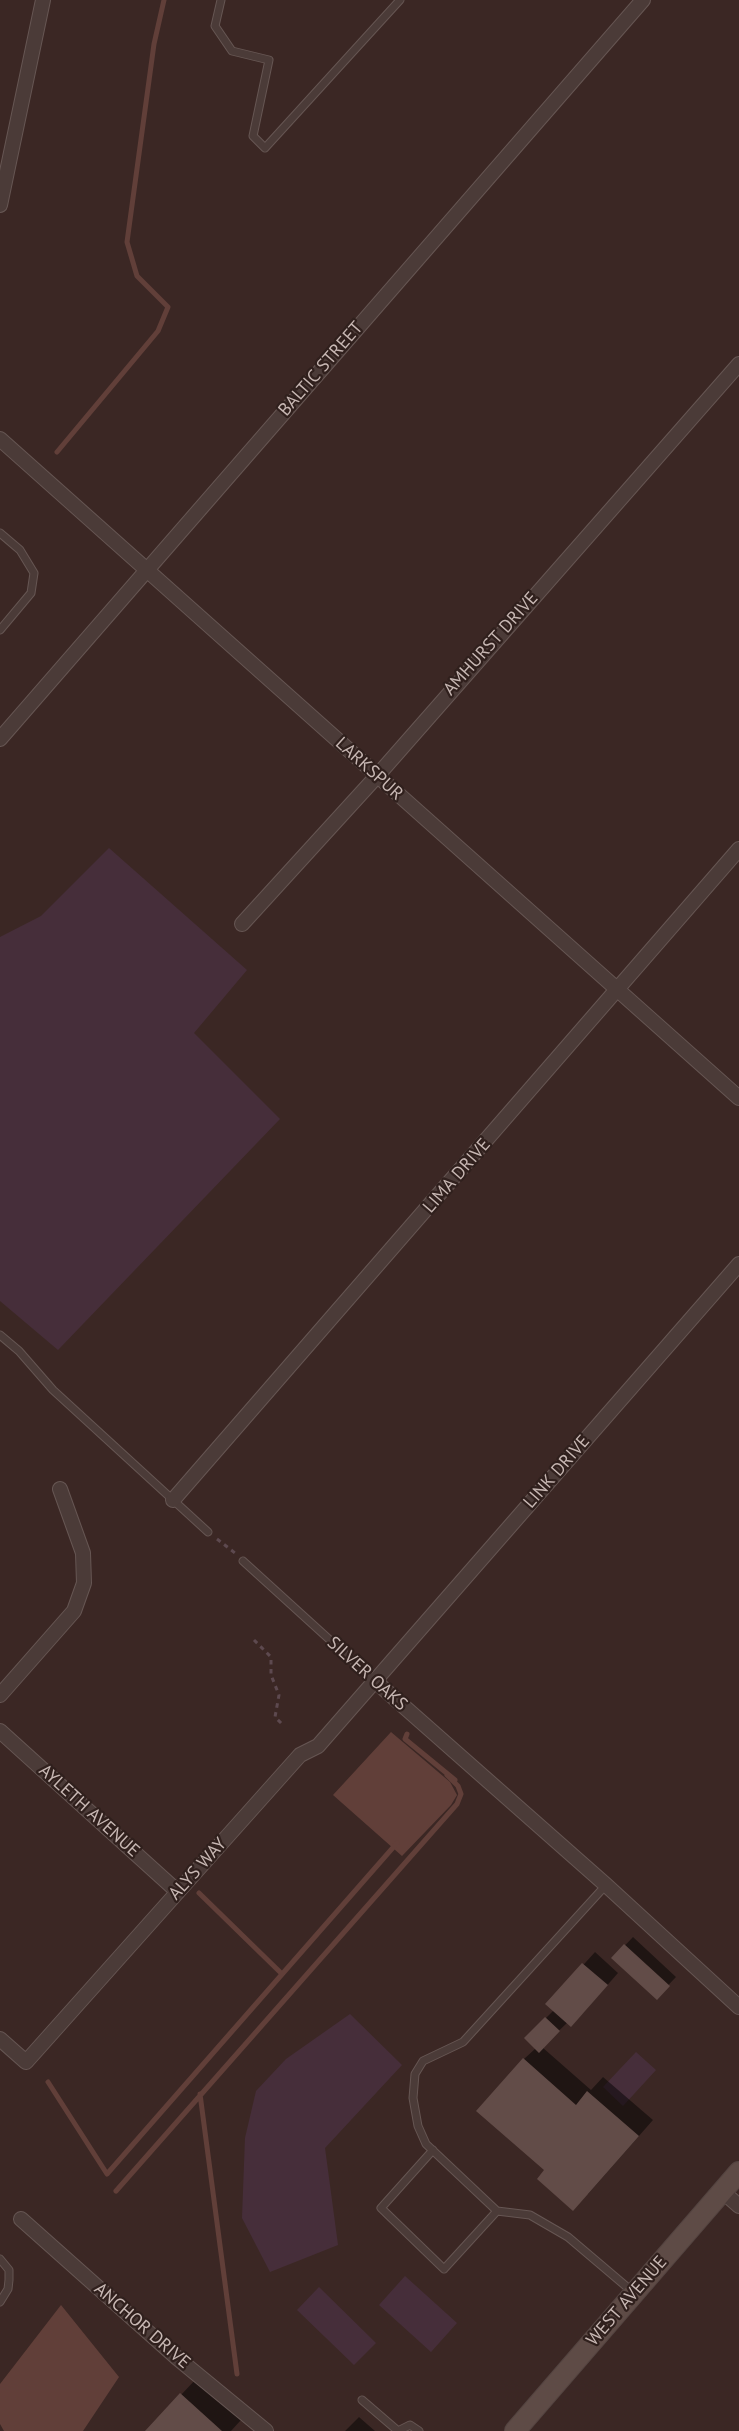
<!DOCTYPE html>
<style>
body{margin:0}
canvas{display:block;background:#3b2724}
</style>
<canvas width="739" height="2431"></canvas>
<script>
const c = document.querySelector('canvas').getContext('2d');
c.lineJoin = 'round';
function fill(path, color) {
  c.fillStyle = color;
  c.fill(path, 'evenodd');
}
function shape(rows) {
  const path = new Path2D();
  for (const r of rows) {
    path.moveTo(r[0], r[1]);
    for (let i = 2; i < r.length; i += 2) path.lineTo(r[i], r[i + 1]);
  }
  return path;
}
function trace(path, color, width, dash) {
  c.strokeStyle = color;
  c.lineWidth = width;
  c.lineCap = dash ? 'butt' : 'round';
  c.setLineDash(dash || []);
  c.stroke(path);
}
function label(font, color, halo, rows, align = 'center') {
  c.font = font + ' "PT Sans",sans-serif';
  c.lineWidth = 4.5;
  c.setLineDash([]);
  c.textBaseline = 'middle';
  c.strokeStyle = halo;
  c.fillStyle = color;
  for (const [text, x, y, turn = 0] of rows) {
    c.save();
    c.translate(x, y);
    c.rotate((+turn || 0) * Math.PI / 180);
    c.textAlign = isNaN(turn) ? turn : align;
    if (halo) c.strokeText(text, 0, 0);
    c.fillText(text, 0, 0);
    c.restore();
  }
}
const green = shape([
 [109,848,247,970,194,1033,280,1119,58,1350,0,1301,0,937,41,916],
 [350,2014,402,2065,325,2148,338,2245,270,2272,242,2218,245,2138,256,2091,286,2059],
 [636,2052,656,2070,623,2106,603,2087],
 [405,2276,457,2323,431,2352,379,2305],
 [319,2287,376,2343,354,2365,297,2310]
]);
const water = shape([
 [391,1732,450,1782,457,1795,451,1805,402,1856,333,1795],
 [61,2305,119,2377,83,2431,4,2431,0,2424,0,2384]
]);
const shadow = shape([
 [633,1937,676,1977,656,1998,613,1958],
 [595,1952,618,1973,583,2013,568,2022,542,2047,591,2090,603,2077,653,2120,588,2194,546,2170,524,2059,536,2048,526,2038,554,2010,548,2004],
 [196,2379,241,2420,231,2431,147,2431],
 [359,2417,375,2431,345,2431]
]);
const stream = shape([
 [57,452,158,331,168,307,137,276,127,242,154,44,164,0],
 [199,1893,282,1974],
 [48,2082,107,2174,397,1843],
 [200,2094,237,2374],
 [116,2191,457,1804,461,1794,458,1786,447,1775,455,1780,405,1739,407,1734]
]);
const building = shape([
 [624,1944,670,1986,657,2000,611,1958],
 [582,1963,608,1985,571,2027,545,2004],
 [545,2017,560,2031,539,2053,524,2038],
 [523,2058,576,2105,587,2091,639,2136,573,2211,537,2179,544,2170,476,2111],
 [180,2393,222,2431,145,2431]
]);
const path = shape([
 [217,1539,235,1553],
 [254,1640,271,1657,271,1675,279,1695,275,1717,282,1724]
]);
const service = shape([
 [221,0,215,26,232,51,269,60,253,136,265,148,400,0],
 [0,533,20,550,34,573,31,593,0,630],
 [0,1335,19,1351,53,1390,208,1532],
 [243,1561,375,1681],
 [606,1885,463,2042,423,2061,415,2074,413,2098,418,2126,426,2144,497,2211,530,2215,568,2237,634,2293],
 [433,2150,381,2208,444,2269,497,2211],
 [0,2259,9,2270,9,2280,8,2289,0,2302],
 [362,2400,398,2431],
 [398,2431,410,2425,419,2431]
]);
const minor = shape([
 [0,205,43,0],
 [0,439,739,1098],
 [0,739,643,0],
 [242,924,377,776,739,364],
 [173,1500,739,849],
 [375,1681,606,1885,739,2007],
 [0,1695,74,1611,84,1583,83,1553,60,1489],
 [0,1731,178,1892],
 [0,2039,26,2062,300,1755,318,1746,739,1264],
 [722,2191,739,2206],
 [21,2219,176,2357,266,2431]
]);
const secondary = shape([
 [515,2431,739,2172]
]);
const streetNames = [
 ["BALTIC STREET",321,369,-49],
 ["AMHURST DRIVE",491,644,-48],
 ["LARKSPUR",369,769,42],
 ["LIMA DRIVE",457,1176,-49],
 ["LINK DRIVE",557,1472,-49],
 ["SILVER OAKS",367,1674,42],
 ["AYLETH AVENUE",89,1811,42],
 ["ALYS WAY",198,1869,-48],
 ["WEST AVENUE",627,2301,-49],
 ["ANCHOR DRIVE",142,2326,41]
];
fill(green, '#462e3a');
fill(water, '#613f39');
fill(shadow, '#0007');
trace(stream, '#613f39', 5);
fill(building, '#624c48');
trace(service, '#665653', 9);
trace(minor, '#665653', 16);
trace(secondary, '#544441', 22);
trace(path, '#5d494f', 3, [4.5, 4.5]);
trace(service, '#4b3b38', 7);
trace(minor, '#4b3b38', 14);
trace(secondary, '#5e4b46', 20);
label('18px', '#c7b7b3', '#30201d', streetNames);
</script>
